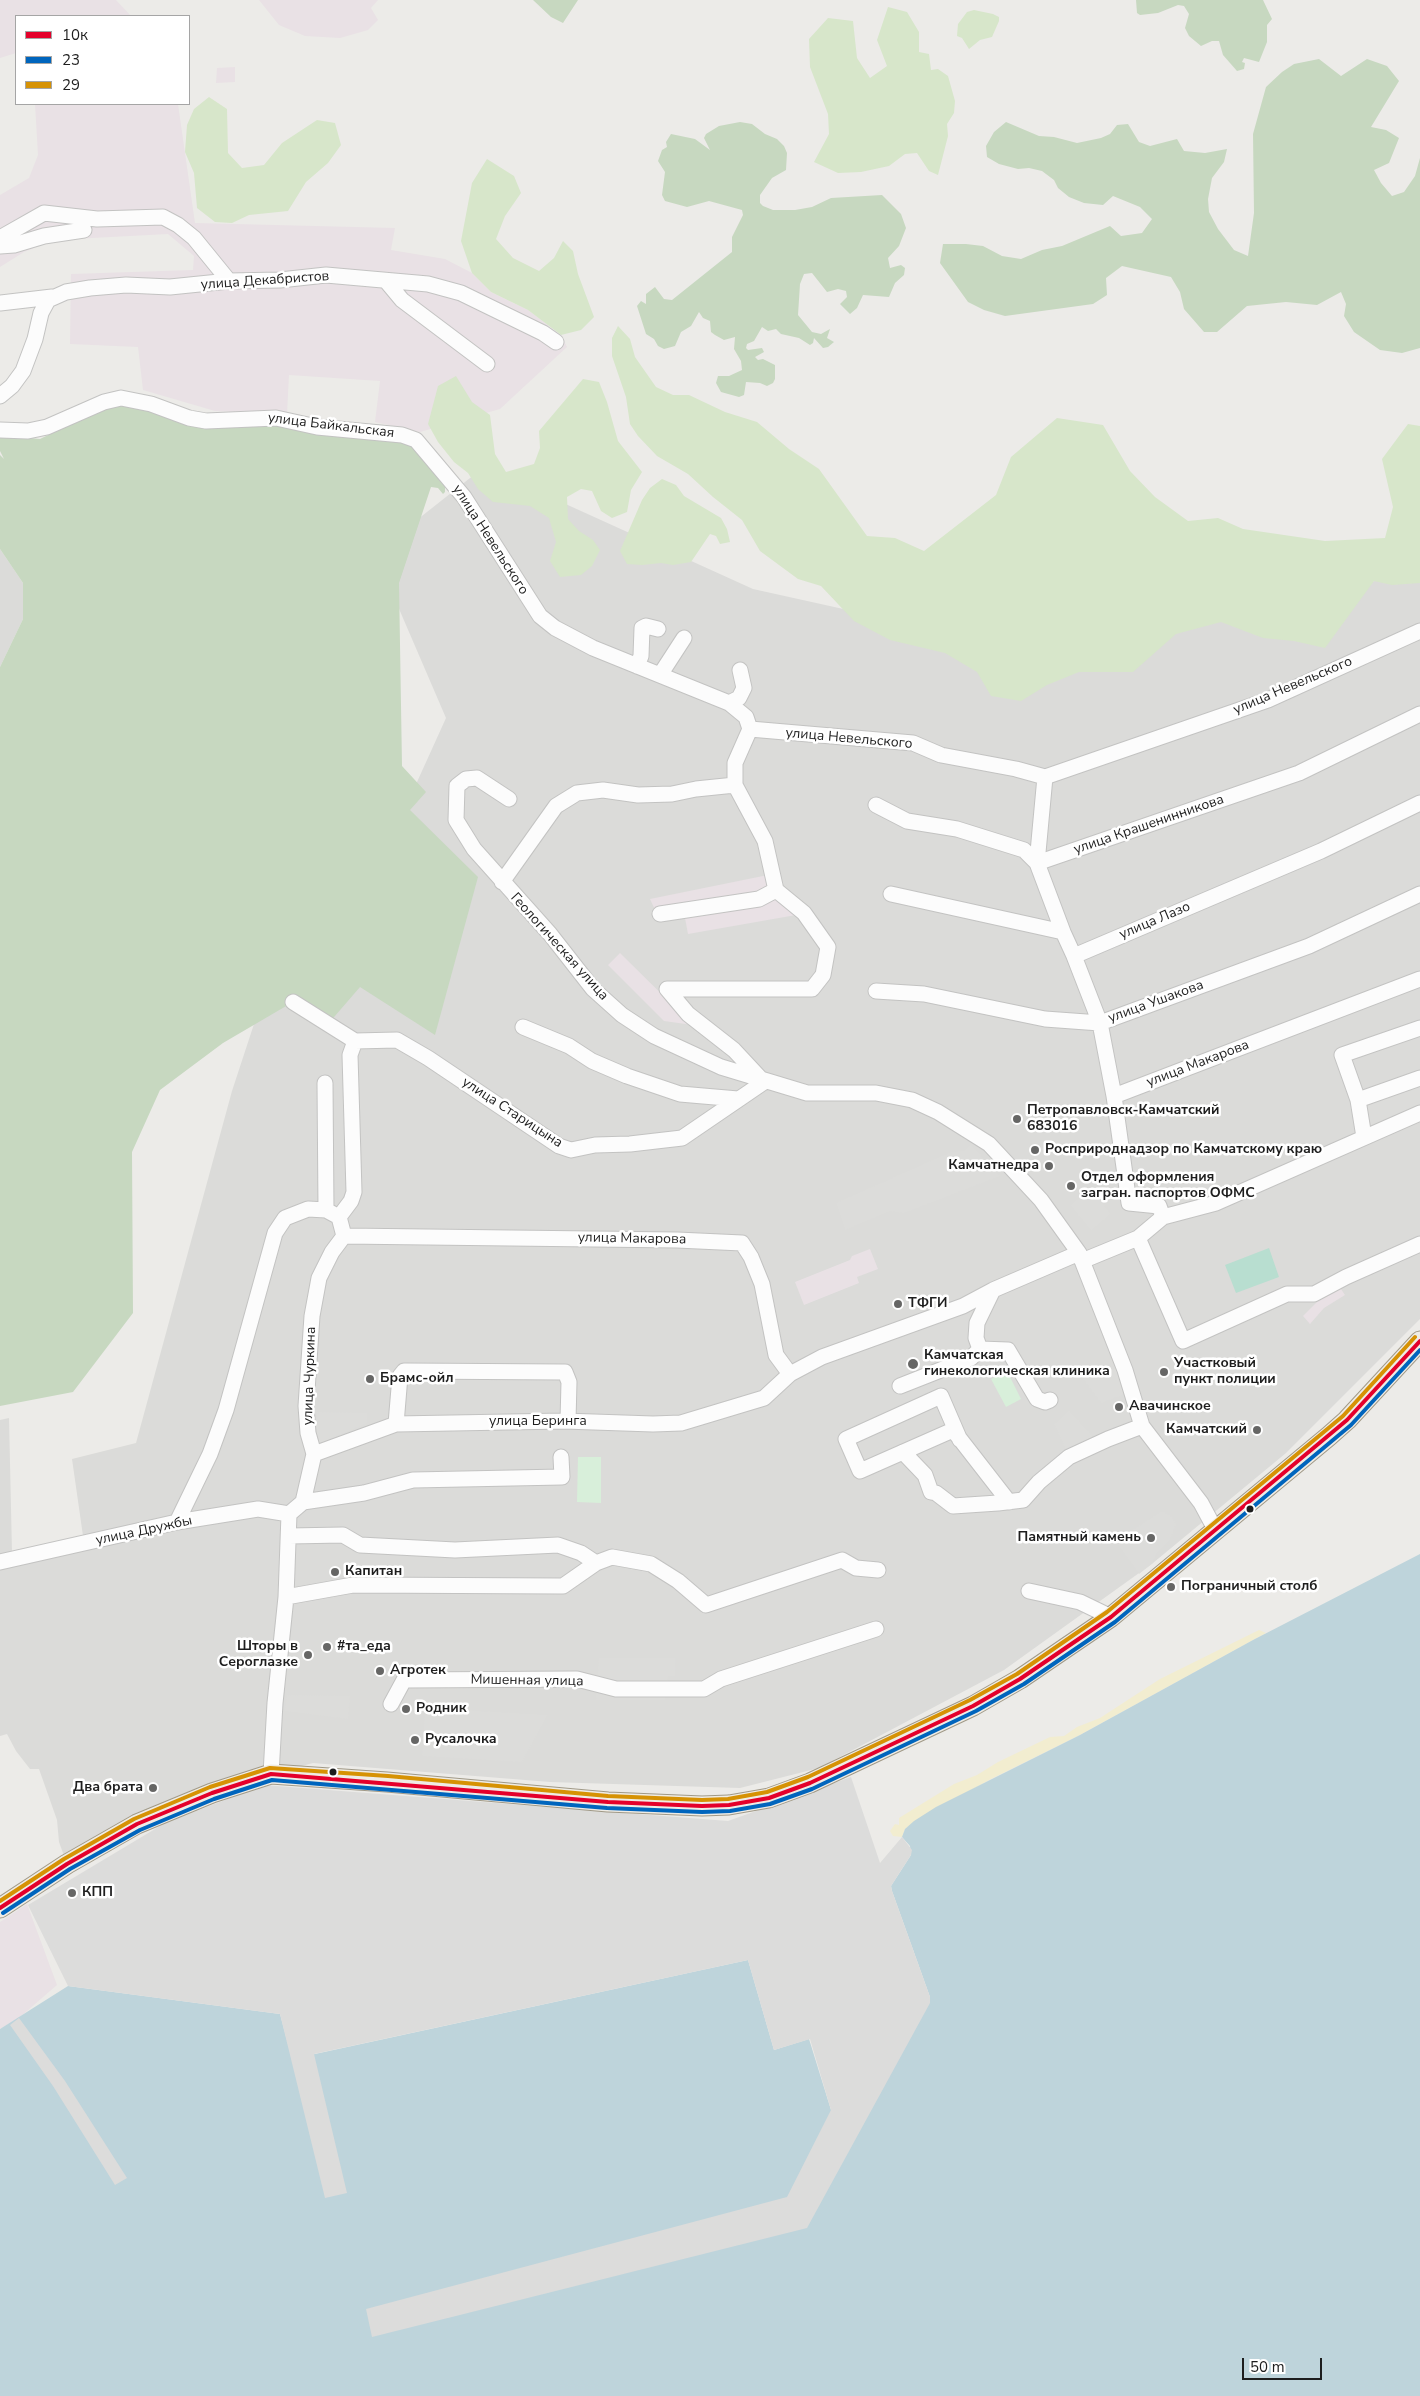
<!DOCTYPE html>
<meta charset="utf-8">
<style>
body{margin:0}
#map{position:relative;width:1420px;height:2396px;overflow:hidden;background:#ecebe8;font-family:"Nunito Sans",sans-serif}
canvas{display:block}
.legend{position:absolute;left:15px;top:15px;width:175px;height:90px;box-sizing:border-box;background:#fff;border:1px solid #a5a5a5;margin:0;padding:6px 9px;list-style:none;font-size:15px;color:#1e1e1e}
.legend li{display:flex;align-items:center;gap:10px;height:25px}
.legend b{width:25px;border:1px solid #a5a5a5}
.scale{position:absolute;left:1242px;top:2358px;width:80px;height:22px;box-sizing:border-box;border:2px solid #1e1e1e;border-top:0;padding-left:6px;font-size:15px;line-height:18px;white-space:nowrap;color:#1e1e1e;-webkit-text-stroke:4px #fff;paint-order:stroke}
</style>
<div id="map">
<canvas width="1420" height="2396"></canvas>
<ul class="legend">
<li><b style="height:6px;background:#e4002b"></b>10к</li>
<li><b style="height:6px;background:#0065bd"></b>23</li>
<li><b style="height:6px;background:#d69204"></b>29</li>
</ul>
<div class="scale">50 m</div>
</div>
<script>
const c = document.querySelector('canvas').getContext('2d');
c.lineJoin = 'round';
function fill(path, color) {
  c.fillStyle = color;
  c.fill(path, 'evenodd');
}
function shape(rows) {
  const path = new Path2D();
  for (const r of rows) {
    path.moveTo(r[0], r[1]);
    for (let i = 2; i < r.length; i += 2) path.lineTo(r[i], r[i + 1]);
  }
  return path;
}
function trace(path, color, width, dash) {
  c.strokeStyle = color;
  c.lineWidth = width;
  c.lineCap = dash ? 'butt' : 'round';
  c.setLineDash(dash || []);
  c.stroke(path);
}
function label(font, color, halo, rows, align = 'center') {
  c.font = font + ' "Nunito Sans",sans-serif';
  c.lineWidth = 5;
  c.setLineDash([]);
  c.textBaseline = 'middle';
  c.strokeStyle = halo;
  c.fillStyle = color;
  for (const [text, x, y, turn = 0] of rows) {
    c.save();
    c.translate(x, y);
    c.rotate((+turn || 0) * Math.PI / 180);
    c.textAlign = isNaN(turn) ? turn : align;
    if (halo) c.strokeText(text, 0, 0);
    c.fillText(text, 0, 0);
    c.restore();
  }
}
const residential = shape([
 [484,467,753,589,893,620,1212,602,1322,605,1420,560,1420,1319,1286,1453,1153,1563,1004,1670,819,1768,740,1788,550,1782,313,1763,271,1774,67,1864,59,1842,57,1820,39,1769,30,1769,16,1751,7,1734,0,1736,0,1562,84,1543,72,1459,136,1443,232,1091,275,960,393,835,446,718,375,553],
 [0,549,23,583,23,619,0,667],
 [9,1418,12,1553,0,1555,0,1420]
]);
const industrial = shape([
 [0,0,116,0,131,16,16,16,16,53,0,58],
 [259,0,378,0,371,8,378,20,368,30,340,38,305,36,279,25],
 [235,67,235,82,216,83,217,68],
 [35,104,178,104,195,223,395,228,391,250,445,259,472,273,491,292,528,310,561,335,567,347,500,409,420,432,375,422,380,381,289,375,287,414,215,411,143,390,138,347,70,344,71,274,193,270,194,256,168,234,54,240,24,252,0,267,0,195,29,178,38,155],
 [768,875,772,890,656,912,650,899],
 [774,897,796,915,688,934,685,918],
 [620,953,693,1025,664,1021,608,965],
 [870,1249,878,1269,857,1277,859,1283,804,1305,795,1282,850,1260,852,1256],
 [1339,1286,1345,1295,1324,1308,1310,1324,1303,1316,1325,1294],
 [27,1904,57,1985,19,2018,0,2029,0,1922]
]);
const grass = shape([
 [888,7,907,12,919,32,919,52,929,54,931,70,938,69,948,76,955,101,954,113,947,124,948,136,938,175,929,171,917,153,905,154,889,166,861,172,838,173,814,162,829,134,828,114,810,67,809,39,828,18,853,21,857,58,870,78,887,66,877,40],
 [974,10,993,14,999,17,999,21,992,37,980,40,969,49,962,38,957,36,958,24,967,12],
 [209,97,227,109,228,153,242,168,264,165,282,143,317,120,335,123,341,145,328,163,306,182,288,211,249,215,232,223,215,222,197,208,194,173,185,152,187,125,194,109],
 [487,159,514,176,521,193,505,216,496,239,513,258,539,271,554,258,563,241,573,251,578,274,594,317,581,330,561,335,528,310,491,292,472,273,461,241,472,183],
 [618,326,630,339,635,357,656,387,673,395,689,395,725,412,757,422,789,449,819,469,867,536,895,538,924,551,996,495,1011,457,1057,418,1103,425,1130,471,1155,497,1188,521,1218,518,1243,529,1325,541,1385,538,1393,507,1382,459,1408,424,1420,426,1420,583,1392,585,1374,581,1325,648,1294,641,1263,638,1221,622,1176,634,1133,672,1079,672,1047,685,1021,701,991,696,977,672,945,653,890,640,854,621,821,586,798,579,760,551,742,520,713,497,688,474,657,456,638,436,630,424,626,397,612,356,612,338],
 [456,376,472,402,490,415,495,454,506,472,534,464,540,448,539,431,583,379,599,382,607,402,618,441,642,472,631,490,627,512,612,518,601,511,592,491,581,489,567,497,568,519,579,531,593,540,600,550,592,566,581,575,560,577,550,561,556,542,549,518,530,506,493,502,478,489,468,473,454,462,438,442,428,424,438,386],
 [662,479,676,485,684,496,721,518,727,529,730,542,720,544,716,536,710,534,691,562,673,565,661,563,642,565,627,564,620,551,642,500,650,488]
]);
const forest = shape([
 [533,0,578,0,563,23,551,17],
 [1136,0,1263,0,1272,19,1267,25,1267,42,1259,62,1244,58,1242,62,1245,63,1244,69,1237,71,1223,55,1219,41,1212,41,1201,46,1189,36,1185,28,1189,14,1184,6,1178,5,1158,13,1140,15,1137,13],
 [1319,59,1341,76,1367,59,1387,66,1399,81,1371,127,1386,130,1399,138,1389,163,1374,170,1381,183,1392,196,1404,192,1415,176,1420,158,1420,348,1402,353,1380,350,1354,332,1344,316,1346,304,1341,292,1317,305,1286,302,1247,306,1217,332,1204,332,1184,309,1180,292,1171,277,1122,266,1106,278,1107,295,1093,304,1005,316,984,310,968,302,940,263,943,244,966,244,983,246,1002,256,1021,259,1042,250,1062,246,1110,226,1121,236,1142,233,1152,219,1140,207,1113,196,1103,205,1084,203,1069,197,1058,188,1054,180,1042,171,1029,168,1018,169,999,164,987,157,986,146,994,132,1006,122,1039,136,1054,137,1077,143,1101,138,1110,134,1117,125,1128,124,1139,142,1150,146,1177,139,1184,151,1205,153,1227,149,1224,162,1212,178,1208,199,1209,212,1218,229,1234,250,1248,256,1254,213,1253,134,1266,87,1282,72,1294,64],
 [740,122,752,124,765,134,777,139,784,146,787,153,786,170,772,178,760,195,760,203,763,206,773,210,795,210,812,207,831,198,882,195,901,214,906,228,899,246,888,258,890,268,901,265,905,268,904,275,895,283,889,297,863,295,857,308,850,314,840,304,847,297,846,291,838,289,827,292,812,273,804,274,800,284,798,315,812,332,821,334,830,329,827,338,834,342,828,347,823,348,814,338,813,343,810,345,799,338,781,334,776,329,768,331,762,327,754,341,747,344,746,348,748,350,762,348,764,352,755,357,758,360,763,359,775,365,775,379,773,383,767,386,760,383,746,382,744,395,739,397,721,392,716,383,718,376,729,376,742,370,741,361,734,349,735,337,724,340,715,335,711,332,710,321,703,318,699,312,691,326,681,332,675,346,664,349,658,346,654,339,646,334,637,306,641,301,646,304,646,294,655,287,664,299,672,300,732,252,732,237,743,215,742,210,709,201,687,207,665,201,662,195,665,172,658,161,662,150,667,147,666,142,671,134,695,139,710,150,704,138,706,134,719,126],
 [111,404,262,422,412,444,445,481,445,492,443,494,438,488,431,487,399,583,402,766,426,792,410,810,478,877,435,1035,360,987,328,1024,293,1002,223,1043,160,1090,132,1152,133,1313,73,1392,0,1406,0,667,23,619,23,583,0,549,0,455,4,459,0,451,0,435,40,439]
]);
const sand = shape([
 [1259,1630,1266,1633,1080,1735,989,1780,905,1829,902,1837,893,1836,890,1831,895,1824,899,1825,899,1818,954,1784,977,1775,998,1762,1050,1737,1064,1736,1077,1727,1100,1718,1160,1679]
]);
const park = shape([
 [1007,1371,1021,1399,1006,1407,991,1379],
 [578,1457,601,1457,601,1503,577,1502]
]);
const pitch = shape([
 [1269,1248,1279,1277,1236,1293,1225,1265]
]);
const parking = shape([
 [1420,1083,1420,1109,1369,1129,1363,1102],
 [971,1144,1000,1176,904,1213,890,1211,845,1230,836,1203,951,1152,963,1151],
 [1091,1188,1111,1214,1091,1231,1070,1205],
 [1116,1368,1125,1394,1101,1403,1083,1379],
 [1069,1410,1099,1443,1069,1457,1054,1424],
 [317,1412,367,1413,367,1423,317,1445],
 [1162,1511,1172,1517,1176,1524,1170,1540,1155,1556,1153,1563,1139,1574,1117,1544,1117,1540],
 [599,1658,676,1658,675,1676,668,1676,665,1700,596,1700],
 [287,1695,350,1696,348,1719,285,1711],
 [425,1708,548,1715,522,1762,422,1756]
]);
const water = shape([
 [1420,1554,1420,2396,0,2396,0,2029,68,1986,280,2014,292,2059,748,1960,774,2050,809,2039,831,2110,930,1997,892,1891,891,1886,911,1855,910,1846,902,1837,905,1829,914,1821,936,1807,1080,1735,1253,1640]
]);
const pier = shape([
 [851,1777,880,1863,902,1837,912,1850,911,1855,891,1886,892,1891,930,1997,930,2003,807,2228,372,2337,366,2309,787,2197,831,2110,810,2039,774,2050,748,1960,314,2054,347,2193,325,2198,280,2014,68,1986,28,1905,165,1823,264,1785,728,1821],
 [19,2018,65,2081,127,2178,115,2185,53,2086,10,2025]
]);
const minor = shape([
 [0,238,44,213,97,219,163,217,178,225,194,238,229,281],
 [0,246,14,245,44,236,84,230],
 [387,282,402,300,487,364],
 [0,303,52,297],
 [0,396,12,386,23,371,35,339,41,313,48,300,66,292,90,288,126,285,170,287,229,281,280,280,326,275,428,284,461,293,543,333,556,342],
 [0,430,28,431,47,427,104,402,121,398,151,404,189,418,206,421,276,418,317,427,402,435,416,440,464,497,540,616,555,628,593,648,729,703,746,717,750,729],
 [637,666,641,656,642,628,646,626,658,629],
 [660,675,684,638],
 [729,703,739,698,744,688,740,670],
 [750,729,913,743,941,755,1016,769,1045,777,1268,700,1420,631],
 [750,729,735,763,735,785,765,841,776,890,804,913,828,947,823,975,812,989,667,989,688,1014,734,1050,761,1079],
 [1045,777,1037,863,1063,932],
 [509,799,477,778,466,779,457,786,456,820,474,849,550,934,593,989,622,1015,654,1036,721,1067,807,1093,876,1093,912,1100,938,1112,989,1144,1041,1200,1079,1253,1125,1370,1142,1426,1201,1503,1216,1531],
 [876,805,907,821,957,829,1024,850,1037,863,1299,773,1420,714],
 [502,882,556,806,577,793,603,790,638,795,672,794,696,789,735,785],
 [891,894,1063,932,1074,956,1321,851,1420,803],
 [660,914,759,899,776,890],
 [1074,956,1100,1023,1114,1096,1129,1203,1159,1206,1163,1217],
 [876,991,924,994,1045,1019,1100,1023,1309,946,1420,894],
 [293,1002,355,1041,397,1040,428,1058,559,1146,571,1150,595,1145,630,1144,682,1138,764,1082],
 [523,1027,569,1046,592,1061,627,1076,680,1094,738,1099],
 [325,1083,326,1210],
 [1114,1096,1420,979],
 [1358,1100,1342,1055,1420,1028],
 [1364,1137,1358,1100,1420,1078],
 [1138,1238,1183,1341,1287,1294,1314,1294,1346,1277,1420,1244],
 [1082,1261,1138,1238,1163,1217,1216,1203,1420,1113],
 [980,1349,1008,1350,1037,1399,1045,1402,1050,1400],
 [790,1374,822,1357,963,1306,993,1290,1079,1253],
 [900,1386,971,1358,980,1349,976,1338,977,1323,993,1290],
 [396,1424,400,1376,404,1371,565,1372,569,1382,568,1421],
 [960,1440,941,1396,846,1439,860,1471,953,1430,1009,1502],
 [903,1452,925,1475,931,1492,936,1493,953,1506,998,1503,1023,1500,1039,1482,1069,1457,1108,1439,1142,1426],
 [314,1454,396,1424,564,1421,653,1424,681,1423,764,1398,790,1374,776,1355,762,1284,751,1257,742,1243,677,1240,344,1236],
 [303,1502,364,1493,413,1480,562,1477,561,1457],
 [177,1522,210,1454,226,1410,275,1233,285,1218,308,1209,326,1210,339,1217],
 [289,1536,343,1535,360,1545,455,1550,558,1545,581,1553,596,1563],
 [0,1562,177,1522,258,1509,289,1514],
 [1029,1591,1080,1602,1111,1617],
 [286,1597,353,1585,563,1586,596,1563,612,1557,651,1564,678,1581,706,1605,842,1560,856,1568,878,1570],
 [391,1704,404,1680,577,1679,616,1689,704,1689,721,1679,876,1629],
 [271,1774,275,1703,286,1597,289,1514,303,1502,314,1454,308,1433,306,1406,312,1316,319,1278,332,1252,344,1236,339,1217,351,1201,354,1192,350,1055,355,1041]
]);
const major = shape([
 [0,1908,67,1864,137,1824,212,1793,271,1774,387,1782,608,1802,702,1806,729,1805,769,1798,810,1783,973,1706,1020,1679,1111,1617,1329,1436,1347,1420,1420,1341]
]);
const bus1 = shape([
 [0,1908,67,1864,137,1824,212,1793,271,1774,608,1802,702,1806,729,1805,769,1798,810,1783,973,1706,1020,1679,1111,1617,1347,1420,1420,1341]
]);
const bus2 = shape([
 [3,1913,70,1869,140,1830,214,1799,272,1780,607,1808,702,1812,730,1811,770,1804,812,1789,976,1711,1024,1684,1115,1622,1351,1425,1420,1350]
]);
const bus3 = shape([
 [0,1901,64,1859,134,1819,210,1787,270,1768,388,1776,608,1796,702,1800,728,1799,767,1792,808,1777,970,1700,1017,1674,1107,1612,1343,1416,1415,1337]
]);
const markers = [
 [1017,1119,5,"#666665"],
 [1035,1150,5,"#666665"],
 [1049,1166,5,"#666665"],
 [1071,1186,5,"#666665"],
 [898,1304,5,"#666665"],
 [913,1364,6,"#666665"],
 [1164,1372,5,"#666665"],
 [370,1379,5,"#666665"],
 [1119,1407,5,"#666665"],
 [1257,1430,5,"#666665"],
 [1250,1509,4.5,"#1e1e1e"],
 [1151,1538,5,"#666665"],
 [335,1572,5,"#666665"],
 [1171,1587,5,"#666665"],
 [327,1647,5,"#666665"],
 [308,1655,5,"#666665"],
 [380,1671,5,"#666665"],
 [406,1709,5,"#666665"],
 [415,1740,5,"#666665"],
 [333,1772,4.5,"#1e1e1e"],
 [153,1788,5,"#666665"],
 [72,1893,5,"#666665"]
];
const streetNames = [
 ["улица Декабристов",265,281,-4],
 ["улица Байкальская",331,426,7],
 ["улица Невельского",490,540,57],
 ["улица Невельского",1293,686,-23],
 ["улица Невельского",849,739,5],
 ["улица Крашенинникова",1149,825,-19],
 ["улица Лазо",1155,921,-23],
 ["Геологическая улица",559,947,48],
 ["улица Ушакова",1156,1002,-20],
 ["улица Макарова",1198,1064,-21],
 ["улица Старицына",512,1113,33],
 ["улица Макарова",632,1239,1],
 ["улица Чуркина",310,1376,-88],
 ["улица Беринга",538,1422],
 ["улица Дружбы",144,1531,-12],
 ["Мишенная улица",527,1681,1]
];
const poiNames = [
 ["Петропавловск-Камчатский",1027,1111],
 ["683016",1027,1127],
 ["Росприроднадзор по Камчатскому краю",1045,1150],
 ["Камчатнедра",1039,1166,"right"],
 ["Отдел оформления",1081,1178],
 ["загран. паспортов ОФМС",1081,1194],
 ["ТФГИ",908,1304],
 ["Камчатская",924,1356],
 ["гинекологическая клиника",924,1372],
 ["Участковый",1174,1364],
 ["пункт полиции",1174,1380],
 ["Брамс-ойл",380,1379],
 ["Авачинское",1129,1407],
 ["Камчатский",1247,1430,"right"],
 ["Памятный камень",1141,1538,"right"],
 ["Капитан",345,1572],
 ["Пограничный столб",1181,1587],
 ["Шторы в",298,1647,"right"],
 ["Сероглазке",298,1663,"right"],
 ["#та_еда",337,1647],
 ["Агротек",390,1671],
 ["Родник",416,1709],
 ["Русалочка",425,1740],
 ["Два брата",143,1788,"right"],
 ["КПП",82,1893]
];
fill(residential, '#dbdbd9');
fill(industrial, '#e9e1e5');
fill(grass, '#d7e6ca');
fill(forest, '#c7d8c0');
fill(sand, '#f2edd0');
fill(park, '#d8efda');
fill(pitch, '#b8ded0');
fill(parking, '#dcdcda');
fill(water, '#bed4db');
fill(pier, '#dcdcdb');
trace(minor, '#c3c3c2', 17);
trace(major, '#a09987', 21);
trace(minor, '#fcfcfc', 15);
trace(major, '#efece5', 19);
trace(bus1, '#e4002b', 4);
trace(bus2, '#0065bd', 4);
trace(bus3, '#d69204', 4);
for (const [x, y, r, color] of markers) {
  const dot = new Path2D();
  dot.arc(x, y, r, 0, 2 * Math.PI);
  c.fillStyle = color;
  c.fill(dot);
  trace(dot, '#fff', 2);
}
label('14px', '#1e1e1e', '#fff', streetNames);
label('bold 14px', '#1e1e1e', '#fff', poiNames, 'left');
</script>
